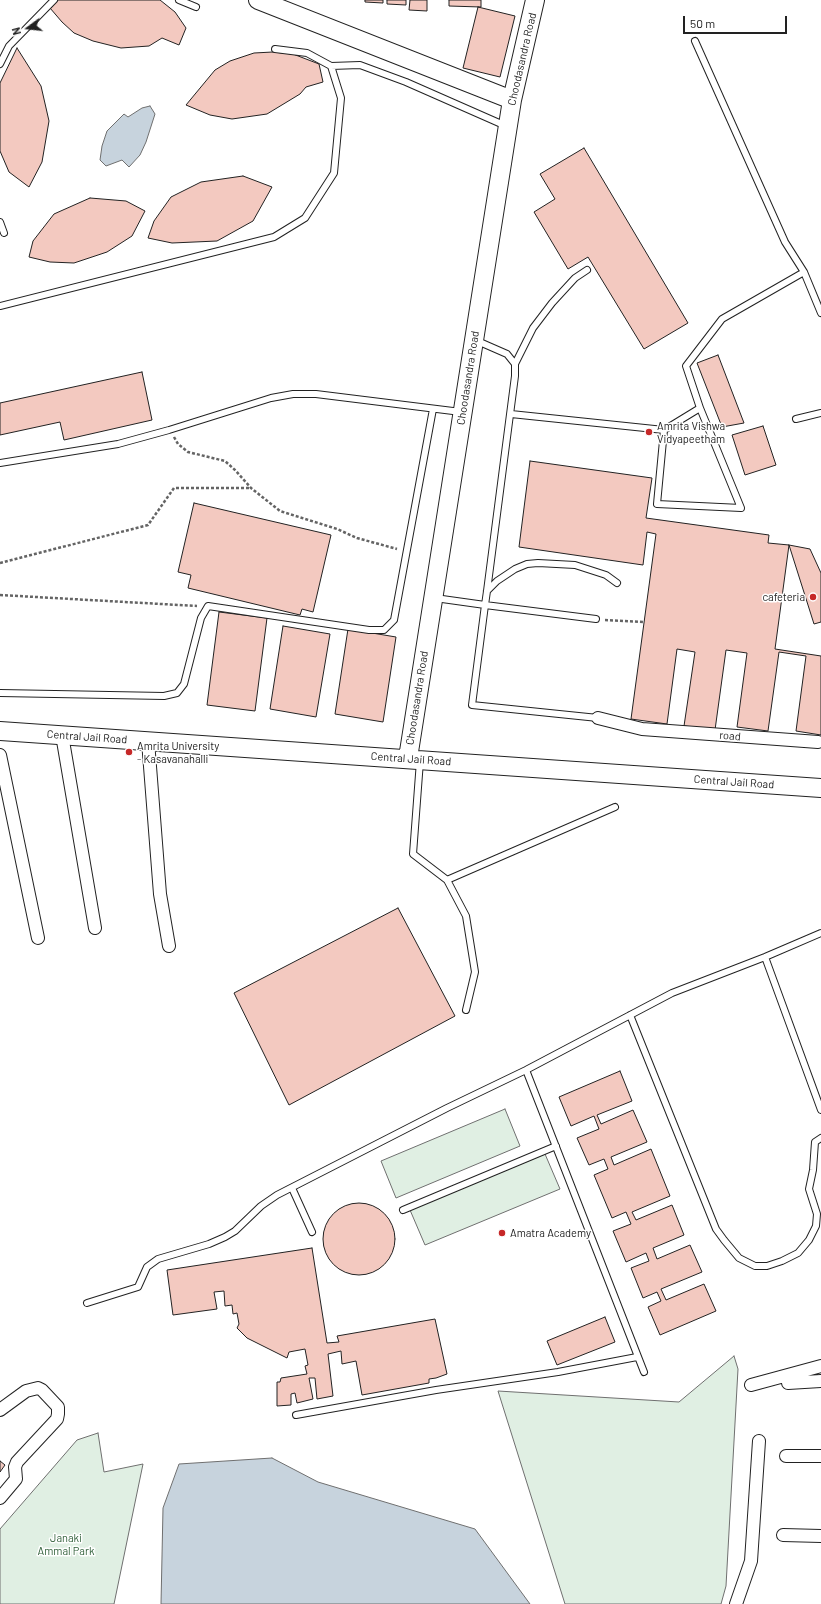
<!DOCTYPE html>
<style>
body{margin:0}
#map{position:relative;width:821px;height:1604px;overflow:hidden;background:#fff;font-family:Barlow,sans-serif}
canvas{display:block}
.north{position:absolute;left:8px;top:8px;width:40px;height:40px;-webkit-text-stroke:3px #fff;paint-order:stroke;rotate:255deg;font-size:11px;font-weight:700;line-height:16px;text-align:center;color:#222}
.north::after{content:'';display:block;margin:auto;width:14px;height:18px;background:#222;clip-path:polygon(50% 0,100% 100%,50% 72%,0 100%)}
.scale{position:absolute;left:683px;top:16px;width:104px;height:18px;box-sizing:border-box;border:2px solid #222;border-top:0;padding-left:5px;font-size:12px;line-height:14px;white-space:nowrap;color:#222;-webkit-text-stroke:3px #fff;paint-order:stroke}
</style>
<div id="map">
<canvas width="821" height="1604"></canvas>
<div class="north">N</div>
<div class="scale">50 m</div>
</div>
<script>
const c = document.querySelector('canvas').getContext('2d');
c.lineJoin = 'round';
function fill(path, color) {
  c.fillStyle = color;
  c.fill(path, 'evenodd');
}
function shape(rows) {
  const path = new Path2D();
  for (const r of rows) {
    if (r.length === 3) {
      path.moveTo(r[0] + r[2], r[1]);
      path.arc(r[0], r[1], r[2], 0, 2 * Math.PI);
      continue;
    }
    path.moveTo(r[0], r[1]);
    for (let i = 2; i < r.length; i += 2) path.lineTo(r[i], r[i + 1]);
  }
  return path;
}
function trace(path, color, width, dash) {
  c.strokeStyle = color;
  c.lineWidth = width;
  c.lineCap = dash ? 'butt' : 'round';
  c.setLineDash(dash || []);
  c.stroke(path);
}
function label(font, color, halo, rows, align = 'center') {
  c.font = font + ' Barlow,sans-serif';
  c.lineWidth = 3;
  c.setLineDash([]);
  c.textBaseline = 'middle';
  c.strokeStyle = halo;
  c.fillStyle = color;
  for (const [text, x, y, turn = 0] of rows) {
    c.save();
    c.translate(x, y);
    c.rotate((+turn || 0) * Math.PI / 180);
    c.textAlign = isNaN(turn) ? turn : align;
    if (halo) c.strokeText(text, 0, 0);
    c.fillText(text, 0, 0);
    c.restore();
  }
}
const green = shape([
 [505,1109,520,1146,396,1198,381,1161,505,1109],
 [545,1154,560,1189,425,1245,410,1210,545,1154],
 [734,1356,738,1369,726,1586,721,1604,565,1604,498,1391,679,1402,734,1356],
 [98,1433,104,1472,143,1464,114,1604,0,1604,0,1529,77,1440,98,1433]
]);
const water = shape([
 [150,106,155,114,146,142,140,155,129,167,122,160,106,166,100,160,102,146,107,131,124,114,128,117,142,108,150,106],
 [272,1458,318,1482,475,1529,530,1604,161,1604,163,1508,179,1464,272,1458]
]);
const building = shape([
 [57,0,160,0,175,12,186,28,179,45,162,38,149,46,121,48,93,41,74,33,62,22,50,8,57,0],
 [365,0,383,0,383,3,365,2,365,0],
 [387,0,406,0,406,5,387,4,387,0],
 [410,0,427,0,427,11,409,10,410,0],
 [449,0,481,0,481,7,449,6,449,0],
 [478,7,515,16,500,77,463,68,478,7],
 [17,48,41,86,49,121,42,162,29,187,9,172,0,151,0,83,17,48],
 [273,52,293,54,319,64,323,82,306,87,300,94,267,114,232,119,210,115,186,105,215,70,230,61,254,53,273,52],
 [584,148,688,323,644,349,588,257,568,269,534,212,555,199,540,174,584,148],
 [243,176,272,187,253,221,217,241,172,243,148,238,154,221,171,197,201,182,243,176],
 [90,198,126,201,145,211,132,236,107,252,74,263,50,262,29,257,33,241,54,214,90,198],
 [718,355,744,423,722,427,697,363,718,355],
 [142,372,152,420,64,440,60,422,0,435,0,403,142,372],
 [763,426,776,465,745,475,732,435,763,426],
 [530,461,652,478,646,518,769,535,768,543,789,545,775,649,821,656,821,735,796,731,806,656,779,652,768,731,737,727,747,653,726,650,715,730,684,726,695,652,677,649,667,724,631,719,656,534,647,532,643,565,519,547,530,461],
 [194,503,331,535,313,612,302,609,300,615,188,588,191,575,178,572,194,503],
 [789,545,810,549,821,573,821,622,814,624,789,545],
 [219,612,267,618,255,711,207,705,219,612],
 [283,626,330,634,316,717,270,709,283,626],
 [348,629,396,637,383,722,335,714,348,629],
 [398,908,455,1016,289,1105,234,993,398,908],
 [620,1071,632,1101,597,1115,601,1124,633,1110,647,1142,611,1157,614,1165,651,1149,670,1196,632,1212,636,1220,672,1205,684,1235,653,1248,657,1259,690,1245,702,1272,661,1289,666,1300,704,1284,716,1311,660,1335,648,1307,661,1301,657,1292,643,1298,631,1268,649,1261,646,1253,626,1262,613,1231,631,1224,626,1212,612,1218,594,1175,608,1169,604,1159,589,1165,577,1138,599,1129,594,1116,571,1126,559,1097,620,1071],
 [359,1239,36],
 [312,1248,327,1343,339,1342,337,1336,435,1319,447,1374,436,1378,429,1379,429,1383,362,1395,356,1361,342,1364,341,1351,328,1354,333,1396,317,1399,315,1378,309,1378,313,1399,297,1403,295,1393,291,1394,291,1405,277,1406,277,1382,280,1382,281,1378,307,1374,305,1366,308,1365,305,1349,289,1352,287,1358,247,1338,237,1328,239,1324,237,1313,233,1314,232,1305,225,1306,224,1291,214,1292,217,1309,173,1315,167,1270,312,1248],
 [605,1317,615,1342,557,1365,547,1341,605,1317],
 [0,1461,5,1465,0,1472,0,1461]
]);
const path = shape([
 [174,437,178,444,188,452,225,461,235,470,251,488,280,511,337,529,357,538,397,549],
 [0,563,148,525,174,488,250,488],
 [0,595,197,606],
 [605,620,644,622]
]);
const lane = shape([
 [179,0,196,7],
 [695,41,785,242,804,272],
 [0,64,9,46,54,0],
 [331,66,360,65,406,82,506,126],
 [0,222,4,233],
 [0,306,274,237,305,218,334,173,341,98,331,66,307,53,275,49],
 [515,364,533,328,552,303,575,278,587,270],
 [511,414,664,430,700,408,686,366,722,319,804,272,821,313],
 [796,419,821,413],
 [664,430,657,504,741,508,700,408],
 [0,463,118,444,169,430,271,398,293,394,316,394,461,412],
 [487,591,497,581,515,569,527,564,538,563,575,565,606,575,617,583],
 [435,598,485,605,487,591,515,376,515,364,507,354,475,340],
 [596,619,485,605,472,705,598,718],
 [0,693,164,696,177,693,184,684,201,618,208,606,369,630,384,630,394,620,433,409],
 [420,761,413,854,447,880,466,916,475,972,466,1010],
 [447,880,615,807],
 [765,957,821,1110],
 [630,1015,716,1229,724,1240,739,1258,755,1266,767,1266,782,1261,798,1253,809,1240,816,1226,817,1214,809,1189,813,1170,815,1142,821,1138],
 [526,1070,644,1372],
 [292,1188,312,1232],
 [403,1210,556,1146],
 [87,1303,138,1287,147,1267,158,1259,209,1244,225,1237,235,1231,261,1206,277,1195,447,1108,526,1070,672,993,765,957,821,933],
 [296,1415,436,1390,558,1372,637,1357]
]);
const street = shape([
 [598,718,642,729,818,742],
 [62,735,95,928],
 [148,741,160,894,169,946],
 [0,755,38,938],
 [788,1383,821,1381],
 [751,1385,821,1366],
 [0,1410,26,1391,38,1388,42,1390,58,1407,58,1414,57,1419,17,1462,15,1467,16,1479,0,1498],
 [786,1456,821,1456],
 [783,1535,821,1536],
 [736,1604,751,1561,759,1441]
]);
const secondary = shape([
 [258,0,512,100],
 [0,731,821,788],
 [408,758,512,100,535,0]
]);
const markers = [
 [649,432,4,"#c62828"],
 [813,597,4,"#c62828"],
 [129,752,4,"#c62828"],
 [502,1233,4,"#c62828"]
];
const streetNames = [
 ["Choodasandra Road",522,59,-77],
 ["Choodasandra Road",468,378,-81],
 ["Choodasandra Road",417,698,-81],
 ["road",730,736,5],
 ["Central Jail Road",87,737,4],
 ["Central Jail Road",411,759,4],
 ["Central Jail Road",734,782,4]
];
const poiNames = [
 ["Amrita Vishwa",657,426],
 ["Vidyapeetham",657,439],
 ["cafeteria",805,597,"right"],
 ["Amrita University",137,746],
 ["- Kasavanahalli",137,759],
 ["Amatra Academy",510,1233]
];
const parkNames = [
 ["Janaki",66,1538],
 ["Ammal Park",66,1551]
];
fill(green, '#e0efe3');
trace(green, '#6f6f6f', 1);
fill(water, '#c7d3dd');
trace(water, '#6f6f6f', 1);
fill(building, '#f3c9c0');
trace(building, '#222', 1);
trace(lane, '#222', 8);
trace(street, '#222', 14);
trace(secondary, '#222', 20);
trace(path, '#646464', 2.5, [3, 2]);
trace(lane, '#fff', 6);
trace(street, '#fff', 12);
trace(secondary, '#fff', 18);
for (const [x, y, r, color] of markers) {
  const dot = new Path2D();
  dot.arc(x, y, r, 0, 2 * Math.PI);
  c.fillStyle = color;
  c.fill(dot);
  trace(dot, '#fff', 1.5);
}
label('11px', '#222', '#fff', streetNames);
label('11px', '#222', '#fff', poiNames, 'left');
label('11px', '#2f5e38', '#fff', parkNames);
</script>
